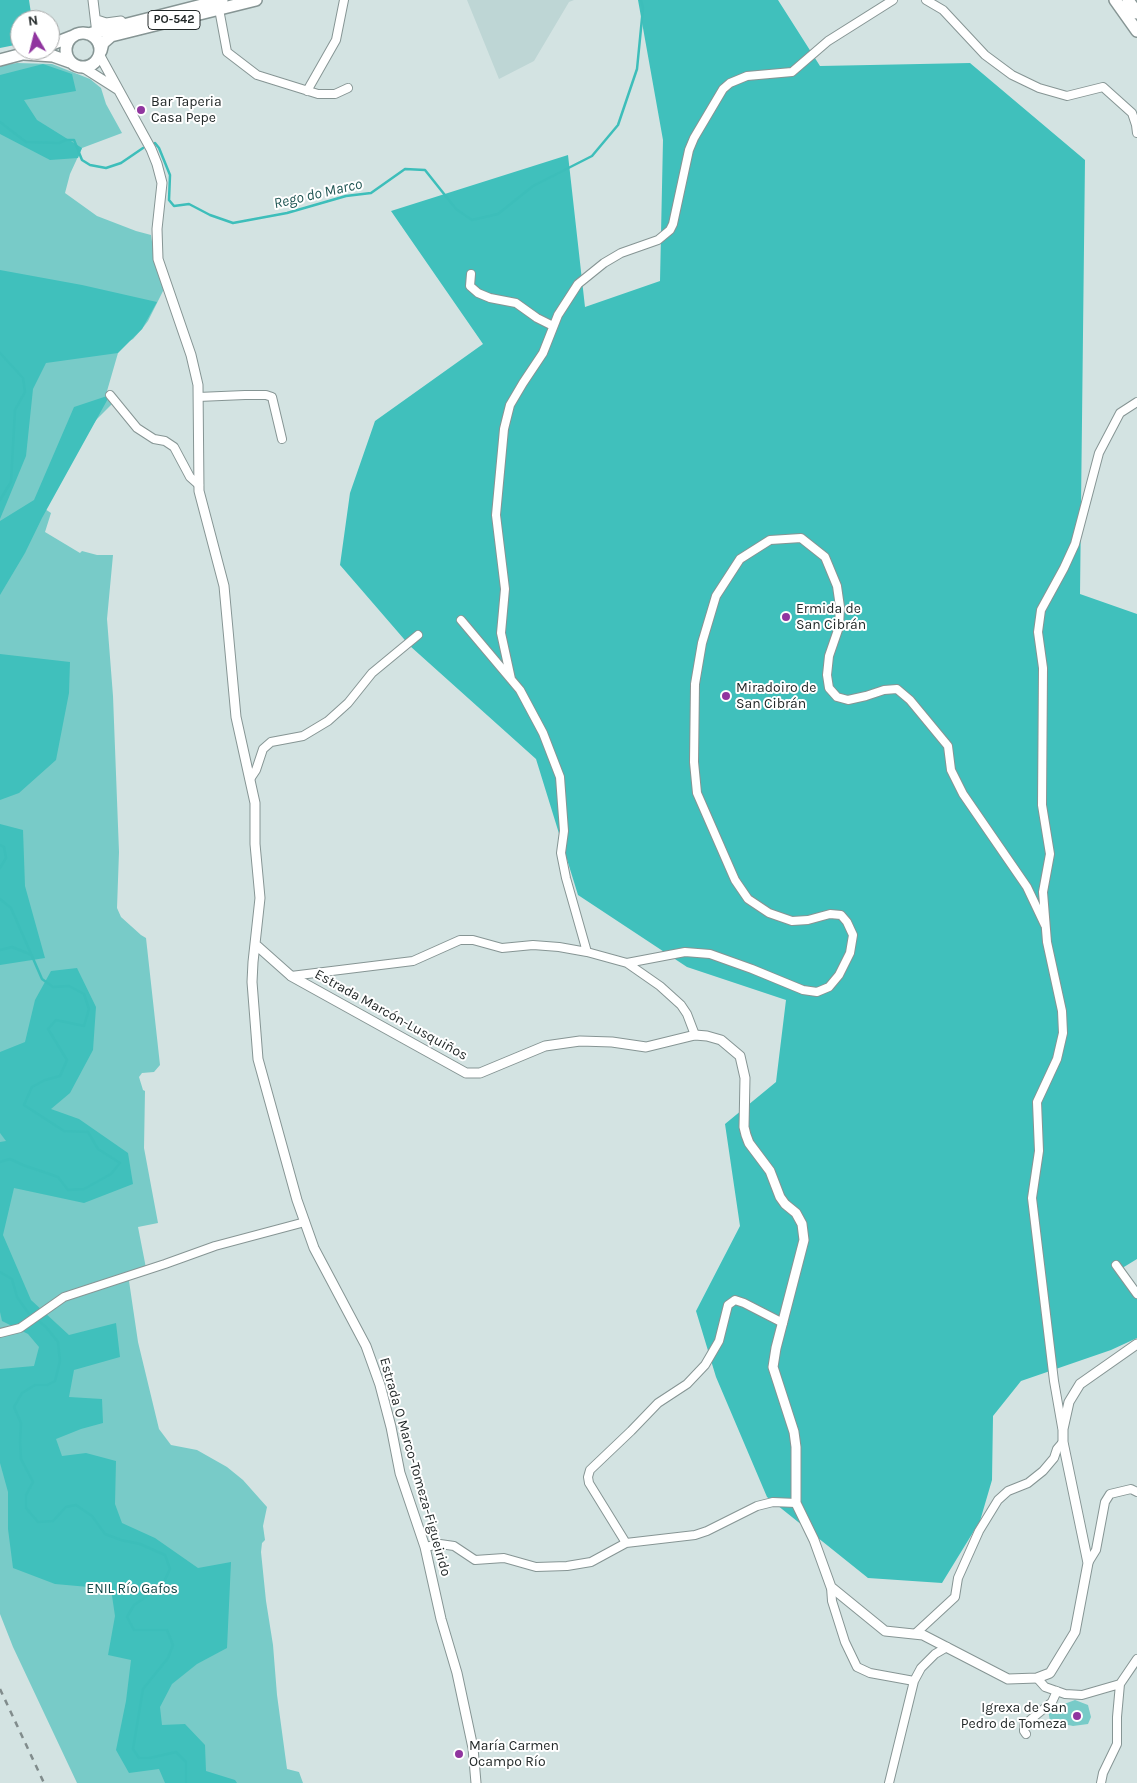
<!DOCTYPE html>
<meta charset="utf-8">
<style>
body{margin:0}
#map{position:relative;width:1137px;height:1783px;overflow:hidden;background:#d3e3e2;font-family:Karla,sans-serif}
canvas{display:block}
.north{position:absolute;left:10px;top:10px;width:50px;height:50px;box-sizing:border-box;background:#fff;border:1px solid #a7a9a9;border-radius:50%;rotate:352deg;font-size:14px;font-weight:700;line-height:20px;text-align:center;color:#232929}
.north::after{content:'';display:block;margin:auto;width:18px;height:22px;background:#90359f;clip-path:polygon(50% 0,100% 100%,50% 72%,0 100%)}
</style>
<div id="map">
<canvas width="1137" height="1783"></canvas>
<div class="north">N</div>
</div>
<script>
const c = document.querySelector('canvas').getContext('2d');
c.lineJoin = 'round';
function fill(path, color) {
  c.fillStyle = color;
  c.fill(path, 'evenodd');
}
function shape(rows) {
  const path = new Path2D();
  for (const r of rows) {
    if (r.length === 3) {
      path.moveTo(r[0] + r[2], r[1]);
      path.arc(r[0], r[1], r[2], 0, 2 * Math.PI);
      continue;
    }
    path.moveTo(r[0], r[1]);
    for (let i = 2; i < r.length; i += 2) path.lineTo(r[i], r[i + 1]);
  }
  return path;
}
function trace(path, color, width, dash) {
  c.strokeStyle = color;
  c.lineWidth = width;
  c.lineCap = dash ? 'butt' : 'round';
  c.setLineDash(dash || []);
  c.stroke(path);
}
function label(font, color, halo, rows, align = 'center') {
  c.font = font + ' Karla,sans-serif';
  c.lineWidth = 4;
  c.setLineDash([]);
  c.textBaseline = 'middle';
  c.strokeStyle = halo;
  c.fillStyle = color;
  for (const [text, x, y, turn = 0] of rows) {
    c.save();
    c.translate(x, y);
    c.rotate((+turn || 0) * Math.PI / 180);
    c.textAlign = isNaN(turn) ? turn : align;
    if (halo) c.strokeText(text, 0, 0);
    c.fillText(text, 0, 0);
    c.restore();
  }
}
const built = shape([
 [467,0,574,0,569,2,534,61,499,79]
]);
const green = shape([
 [17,63,52,64,90,79,101,88,106,104,122,133,82,148,70,174,65,193,97,216,136,231,151,235,155,262,164,289,148,321,142,329,133,339,120,346,105,398,113,403,96,420,66,467,45,509,51,513,45,532,80,553,82,551,97,555,113,555,107,619,113,696,119,852,117,908,121,917,141,935,146,938,160,1065,154,1072,142,1073,139,1077,143,1090,145,1091,144,1148,158,1223,138,1227,146,1268,131,1275,129,1281,138,1342,159,1429,171,1445,197,1450,227,1467,243,1480,267,1507,263,1526,265,1540,262,1543,261,1552,266,1601,273,1645,277,1695,287,1769,299,1772,303,1783,77,1783,13,1647,0,1614,0,66],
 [1075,1700,1088,1705,1091,1717,1088,1724,1073,1726,1050,1721,1048,1710]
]);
const forest = shape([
 [0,0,29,0,32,20,20,20,20,44,0,48],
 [638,0,778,0,820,66,970,63,1085,160,1080,594,1137,614,1137,1259,1119,1270,1137,1294,1137,1338,1111,1350,1021,1381,993,1416,992,1480,980,1521,942,1583,868,1578,767,1497,716,1377,696,1311,740,1226,725,1124,776,1082,786,1000,687,967,578,895,536,759,410,646,340,565,350,493,375,421,483,344,391,211,568,155,585,307,660,281,663,140],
 [43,64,72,74,76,91,24,100,37,120,82,148,78,158,50,160,0,134,0,75],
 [0,270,82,285,157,302,142,329,118,353,46,363,33,389,26,456,0,519],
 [110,395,42,518,25,553,0,595,0,521,34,500,74,407],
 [0,654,70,662,69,693,56,760,19,793,0,800],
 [0,824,23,830,25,886,45,958,0,965],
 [77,968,96,1007,93,1050,70,1093,51,1109,79,1119,128,1153,133,1184,84,1203,14,1188,3,1235,31,1300,69,1335,116,1323,120,1357,74,1370,69,1397,102,1399,103,1423,81,1429,56,1439,62,1456,86,1453,116,1461,115,1504,122,1523,155,1538,198,1568,231,1562,227,1648,197,1664,172,1684,160,1707,162,1725,185,1724,205,1745,206,1771,235,1780,237,1783,165,1783,159,1769,129,1773,116,1750,126,1701,131,1660,108,1655,115,1616,111,1589,55,1584,13,1568,8,1529,8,1492,0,1463,0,1369,34,1366,39,1347,28,1334,2,1321,0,1312,0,1142,6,1141,0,1133,0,1052,25,1042,35,1000,51,971]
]);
const stream = shape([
 [0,122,26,142,59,143,66,140,74,140,82,160,90,165,106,168,121,163,143,148],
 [155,143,159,148,170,175,169,200,174,206,189,204,210,215,233,223,287,213,346,196,371,193,405,169,425,170,456,209,472,220,498,214,533,186,592,156,618,125,637,69,643,8,641,0],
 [0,353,23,378,25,392,15,410,11,482,0,500],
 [0,845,4,847,6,858,0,868],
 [0,899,11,908,42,979,53,987,69,986,84,994,89,1009,84,1026,56,1020,48,1029,67,1060,60,1076,45,1080,32,1087,24,1105,64,1131,88,1132,98,1149,120,1163,111,1174,84,1189,68,1190,58,1177,23,1165,10,1159,0,1162],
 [0,950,12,947,32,955],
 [0,1272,12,1279,17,1297,29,1314],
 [40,1322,46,1327,58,1342,60,1361,55,1381,47,1385,35,1385,22,1393,14,1407,21,1423,20,1441,21,1459,33,1482,26,1495,26,1508,38,1522,53,1521,66,1507,76,1505,92,1516,105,1534,121,1540,140,1544,165,1555,170,1569,162,1586,134,1605,127,1617,134,1630,167,1630,173,1645,168,1658,143,1689,133,1749,139,1758,150,1758,176,1752,186,1762,186,1783]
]);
const minor = shape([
 [926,0,943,10,985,55,1012,75,1039,88,1067,96,1103,87,1132,113,1136,125,1137,133],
 [219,9,227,52,257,75,318,94,335,94,348,88],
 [307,91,336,40,344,0],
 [471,274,470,286,478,293,490,298,516,303,537,318,553,326],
 [110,395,137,428,154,439,165,441,174,447,190,477,199,485],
 [198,397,245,395,266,395,272,397,282,439],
 [461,620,520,690,543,733,560,777,564,831,561,853,566,878,587,952],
 [511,679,501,633,505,589,496,515,504,429,510,405,523,383,543,353,558,315,578,284,604,263,621,253,658,240,670,230,673,224,689,150,694,138,723,89,730,83,747,76,792,72,828,41,893,0],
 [250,779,256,770,263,749,271,742,303,736,328,721,348,703,372,673,418,635],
 [627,963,685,952,710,954,752,969,803,990,817,992,829,987,839,975,850,953,853,935,847,922,841,915,830,914,808,920,792,921,769,913,748,899,735,880,697,793,694,762,695,684,702,643,716,596,740,559,770,540,801,538,825,557,837,586,840,607,839,627,829,656,827,675,829,688,837,697,848,700,866,696,884,690,897,689,910,700,948,746,951,770,963,794,1027,887,1045,925],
 [291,976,413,961,460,940,473,940,502,948,533,945,559,947,587,952,627,963,660,986,681,1005,687,1014,695,1035],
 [1116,1265,1137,1294],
 [0,1333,20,1328,64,1297,165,1264,215,1246,305,1222],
 [1062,1427,1054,1381,1032,1198,1039,1151,1037,1102,1057,1059,1063,1033,1062,1011,1047,942,1043,892,1050,854,1042,805,1043,668,1038,632,1041,610,1064,568,1075,544,1099,453,1120,413,1137,402],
 [626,1543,589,1483,588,1477,590,1470,631,1431,658,1403,687,1384,705,1365,719,1341,728,1305,735,1300,744,1303,783,1323],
 [425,1547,440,1544,454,1546,475,1560,504,1558,536,1567,567,1566,591,1562,626,1543,695,1535,707,1531,757,1506,773,1502,796,1503],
 [1088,1563,1096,1550,1105,1502,1110,1494,1131,1489,1137,1492],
 [831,1587,832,1601,845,1642,857,1667,870,1673,914,1681],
 [916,1633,955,1597,958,1578,979,1531,998,1500,1008,1491,1028,1483,1043,1471,1054,1458,1057,1449,1063,1442],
 [1037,1678,1045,1687,1065,1694,1082,1695,1120,1684],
 [1026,1734,1024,1731,1024,1725,1052,1702,1057,1691],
 [889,1783,914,1681,921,1668,935,1654,947,1647],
 [1101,1783,1103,1773,1117,1744,1117,1717,1120,1684,1137,1659]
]);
const tertiary = shape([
 [93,0,98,42],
 [97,20,106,23,121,21],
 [100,56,151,149,157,164,162,183,157,229,158,259,191,355,198,385,199,491,224,586,236,717,255,803,255,844,260,898,253,962,252,982,258,1059,297,1200,314,1248,366,1346,380,1385,391,1427,400,1473,425,1547,441,1619,457,1673,473,1748,476,1783],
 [84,68,117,89],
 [255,944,291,976,466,1073,480,1073,545,1046,580,1041,612,1042,646,1047,695,1035,707,1036,721,1040,740,1056,745,1078,744,1127,746,1135,749,1143,770,1171,780,1197,785,1204,796,1213,802,1224,804,1240,776,1348,773,1367,794,1432,796,1447,796,1503,814,1540,831,1587,885,1631,923,1635,1008,1679,1037,1678,1050,1673,1075,1632,1088,1563,1063,1442,1063,1429,1069,1402,1080,1384,1137,1344]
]);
const primary = shape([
 [1115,0,1137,31],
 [1128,0,1137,13],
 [83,50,17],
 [88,34,222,0],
 [50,45,73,36],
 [101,51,103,43,111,36,256,0],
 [24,54,53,56,70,62],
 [0,60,30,52]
]);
const rail = shape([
 [0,1689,44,1783]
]);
const markers = [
 [141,110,5,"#90359f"],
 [786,617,5,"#90359f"],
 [726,696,5,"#90359f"],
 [1077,1716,5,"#90359f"],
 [459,1754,5,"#90359f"]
];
const shields = [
 [174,20,52]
];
const shieldNames = [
 ["PO-542",174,20]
];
const poiNames = [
 ["Bar Taperia",151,102],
 ["Casa Pepe",151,118],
 ["Ermida de",796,609],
 ["San Cibrán",796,625],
 ["Miradoiro de",736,688],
 ["San Cibrán",736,704],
 ["Igrexa de San",1067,1708,"right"],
 ["Pedro de Tomeza",1067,1724,"right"],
 ["María Carmen",469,1746],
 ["Ocampo Río",469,1762]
];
const streetNames = [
 ["Estrada Marcón-Lusquiños",391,1015,29],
 ["Estrada O Marco-Tomeza-Figueirido",415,1467,74]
];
const parkNames = [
 ["ENIL Río Gafos",132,1589]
];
const waterNames = [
 ["Rego do Marco",318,194,-13]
];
fill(built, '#bed6d5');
fill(green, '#78cbc8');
fill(forest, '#40c0bc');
trace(stream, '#3dbeba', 2.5);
trace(minor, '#869594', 10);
trace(tertiary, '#869594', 11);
trace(primary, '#869594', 14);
trace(minor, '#fff', 8);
trace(tertiary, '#fff', 9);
trace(primary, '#fff', 11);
trace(rail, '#818c8c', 2.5, [6, 6]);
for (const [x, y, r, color] of markers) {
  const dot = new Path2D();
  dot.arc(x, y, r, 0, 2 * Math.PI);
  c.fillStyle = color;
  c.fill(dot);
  trace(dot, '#fff', 2);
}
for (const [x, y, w] of shields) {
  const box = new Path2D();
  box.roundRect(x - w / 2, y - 9.5, w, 19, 4);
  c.fillStyle = '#fff';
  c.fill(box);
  trace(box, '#232929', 1);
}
label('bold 12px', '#232929', null, shieldNames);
label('14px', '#232929', '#fff', poiNames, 'left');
label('14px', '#232929', '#fff', streetNames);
label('14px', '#134a49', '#fff', parkNames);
label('italic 15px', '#225755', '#fff', waterNames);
</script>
